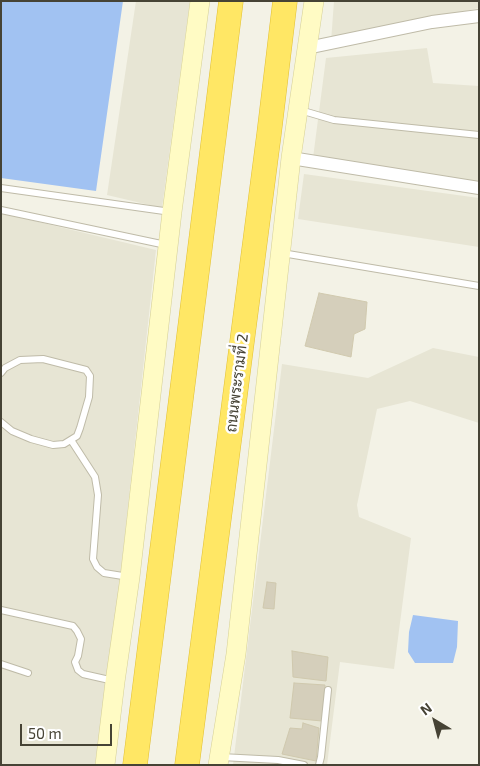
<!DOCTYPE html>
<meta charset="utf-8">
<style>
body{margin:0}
#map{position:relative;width:480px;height:766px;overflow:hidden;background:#f3f2e6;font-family:"Exo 2",sans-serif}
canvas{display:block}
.frame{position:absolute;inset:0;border:2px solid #464335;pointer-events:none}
.north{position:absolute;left:410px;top:696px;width:50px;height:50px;-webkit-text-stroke:4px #fff;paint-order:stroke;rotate:323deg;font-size:14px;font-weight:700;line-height:20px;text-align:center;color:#464335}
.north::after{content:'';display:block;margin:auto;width:18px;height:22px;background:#464335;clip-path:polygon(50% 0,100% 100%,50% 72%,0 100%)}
.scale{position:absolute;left:20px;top:724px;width:92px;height:22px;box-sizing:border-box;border:2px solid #464335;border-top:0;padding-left:6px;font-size:15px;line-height:18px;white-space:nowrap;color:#464335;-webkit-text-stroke:4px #fff;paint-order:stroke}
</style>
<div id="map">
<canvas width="480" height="766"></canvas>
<div class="frame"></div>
<div class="north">N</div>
<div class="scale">50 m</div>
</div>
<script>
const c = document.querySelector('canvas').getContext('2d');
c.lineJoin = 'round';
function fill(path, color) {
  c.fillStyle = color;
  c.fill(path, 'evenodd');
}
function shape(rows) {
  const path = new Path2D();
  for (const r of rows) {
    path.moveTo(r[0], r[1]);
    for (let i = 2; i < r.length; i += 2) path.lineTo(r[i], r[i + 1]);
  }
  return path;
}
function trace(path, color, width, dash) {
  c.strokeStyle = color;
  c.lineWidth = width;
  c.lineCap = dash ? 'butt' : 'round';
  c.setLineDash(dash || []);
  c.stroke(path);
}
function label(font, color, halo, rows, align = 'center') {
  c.font = font + ' "Exo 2",Sarabun,sans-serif';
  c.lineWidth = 5;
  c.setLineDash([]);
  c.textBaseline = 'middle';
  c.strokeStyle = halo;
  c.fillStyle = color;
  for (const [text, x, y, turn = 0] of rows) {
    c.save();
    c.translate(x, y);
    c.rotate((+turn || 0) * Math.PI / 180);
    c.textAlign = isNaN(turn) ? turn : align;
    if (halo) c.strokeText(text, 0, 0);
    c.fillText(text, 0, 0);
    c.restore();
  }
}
const residential = shape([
 [136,1,190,1,162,208,107,195],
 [334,1,479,1,479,8,331,42],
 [427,48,433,83,479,86,479,184,313,158,326,58],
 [304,174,479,198,479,247,298,219],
 [1,213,156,250,113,644,95,765,1,765],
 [433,348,479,357,479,423,410,401,377,409,357,505,359,517,411,538,394,669,340,662,327,765,233,765,282,364,368,378]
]);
const water = shape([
 [1,1,123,1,96,191,1,178],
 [413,615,458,621,457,647,453,663,415,663,408,652,409,632]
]);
const building = shape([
 [319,293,367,302,365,329,354,334,351,357,305,346,319,293],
 [267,582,276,583,274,609,263,608,267,582],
 [292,651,328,657,326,681,293,677,292,651],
 [294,683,325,685,322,721,290,718,294,683],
 [303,723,319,728,316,761,282,754,290,728,302,729,303,723]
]);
const lane = shape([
 [300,110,334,120,479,135],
 [1,188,171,212],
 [1,210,166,245],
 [282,253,479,286],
 [1,373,5,368,20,360,43,359,86,370,90,376,89,397,80,428,77,436,64,444,53,445,31,439,12,431,1,422],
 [71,440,95,477,98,495,93,559,97,567,104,573,129,577],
 [1,610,73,626,77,631,81,639,78,656,75,662,78,670,83,674,114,681],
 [1,664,28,673],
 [221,757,278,760,304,765],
 [319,765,321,757,328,690]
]);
const street = shape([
 [307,48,432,22,479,16],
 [291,158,479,188]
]);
const secondary = shape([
 [105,765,115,682,130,577,172,212,200,1],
 [218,765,236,654,291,158,314,1]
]);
const highway = shape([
 [135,765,231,1],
 [187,765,269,134,285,1]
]);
const streetNames = [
 ["ถนนพระรามที่ 2",237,383,-83]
];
fill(residential, '#e7e5d4');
fill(water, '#a1c2f2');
fill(building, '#d5cfbb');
trace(building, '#d0c9ae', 1);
trace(lane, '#bfbba8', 8);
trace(street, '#bfbba8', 14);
trace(secondary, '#d5cf95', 20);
trace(highway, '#e1bf33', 25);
trace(lane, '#fff', 6);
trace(street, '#fff', 12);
trace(secondary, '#fffbc4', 19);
trace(highway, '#ffe765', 24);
label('15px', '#464335', '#fff', streetNames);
</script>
